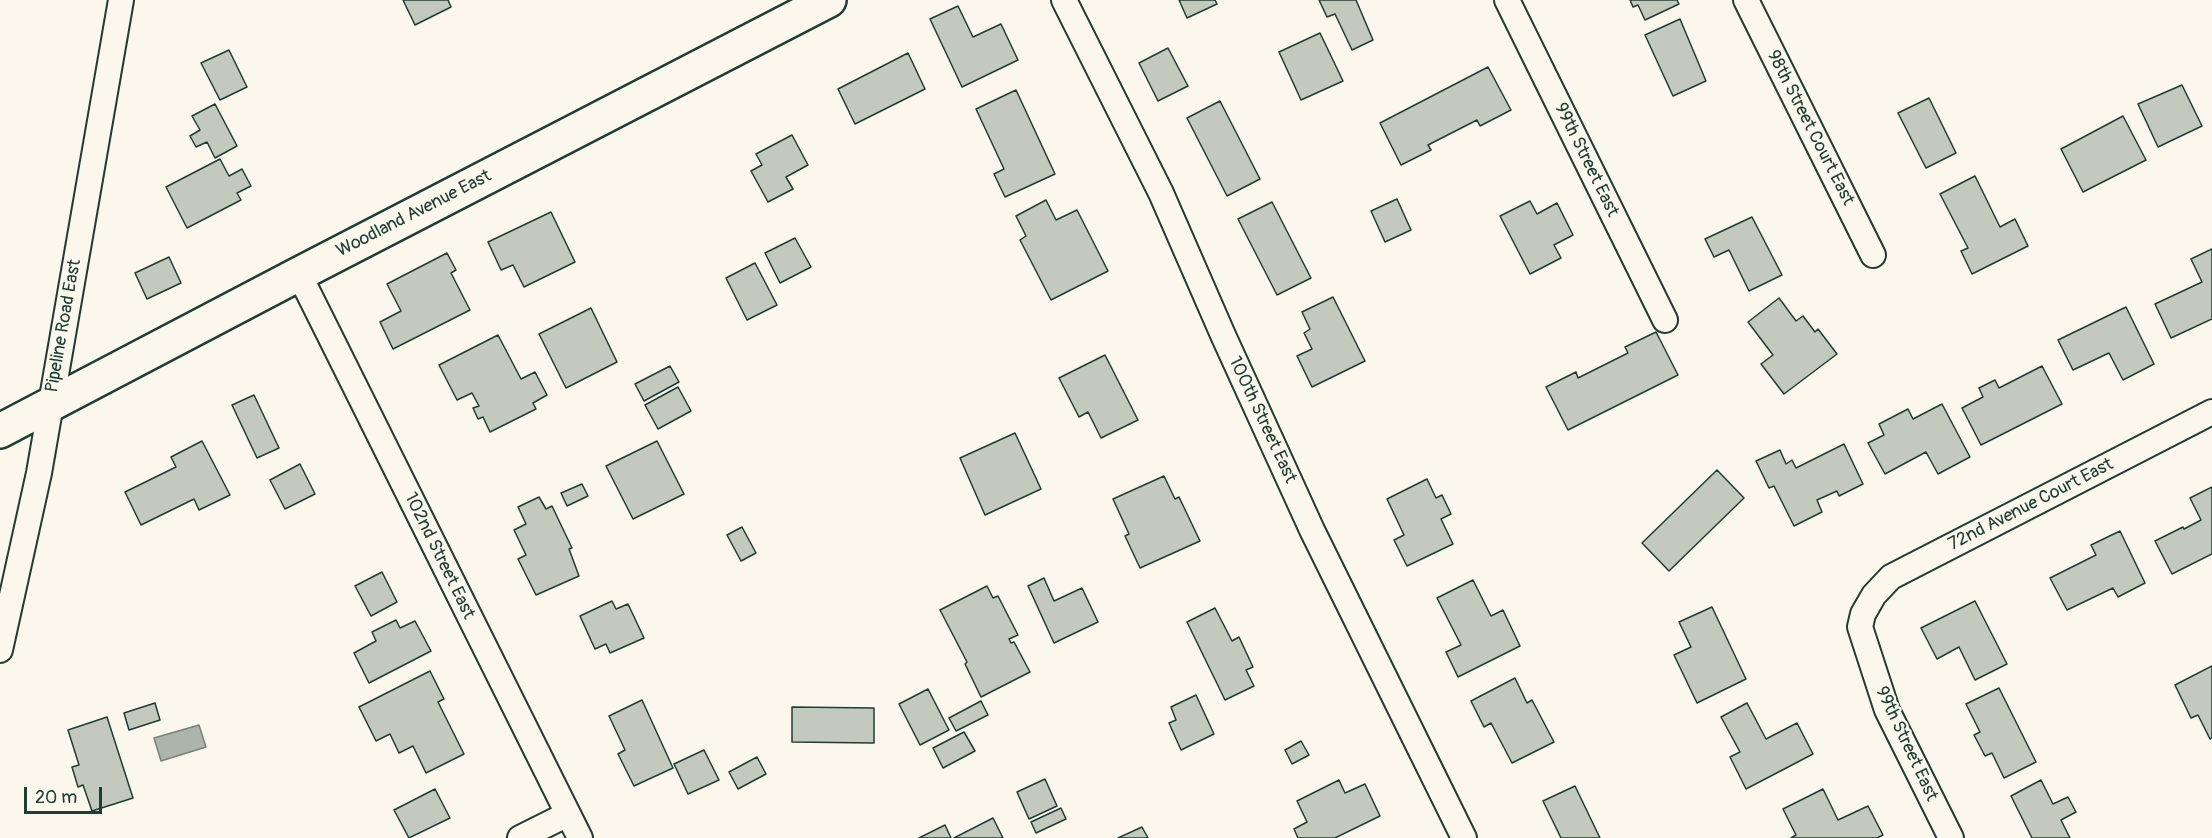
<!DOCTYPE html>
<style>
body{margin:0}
#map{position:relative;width:2212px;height:838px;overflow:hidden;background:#fbf7ec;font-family:Pangolin,sans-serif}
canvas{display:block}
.scale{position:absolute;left:24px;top:787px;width:78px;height:27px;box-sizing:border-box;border:3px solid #1f3d34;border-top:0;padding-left:8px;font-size:18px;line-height:21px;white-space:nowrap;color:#1f3d34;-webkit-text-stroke:4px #fbf7ec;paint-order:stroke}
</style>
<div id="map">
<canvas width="2212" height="838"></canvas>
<div class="scale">20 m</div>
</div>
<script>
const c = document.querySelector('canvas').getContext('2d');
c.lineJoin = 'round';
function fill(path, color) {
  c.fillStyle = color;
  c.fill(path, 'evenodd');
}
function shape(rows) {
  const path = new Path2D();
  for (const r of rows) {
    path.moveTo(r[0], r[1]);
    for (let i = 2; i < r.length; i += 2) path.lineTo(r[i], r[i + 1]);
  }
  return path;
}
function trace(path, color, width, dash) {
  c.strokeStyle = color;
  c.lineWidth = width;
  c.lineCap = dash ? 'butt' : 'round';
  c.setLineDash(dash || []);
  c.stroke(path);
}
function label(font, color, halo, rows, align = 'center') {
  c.font = font + ' Pangolin,sans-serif';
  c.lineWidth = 4.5;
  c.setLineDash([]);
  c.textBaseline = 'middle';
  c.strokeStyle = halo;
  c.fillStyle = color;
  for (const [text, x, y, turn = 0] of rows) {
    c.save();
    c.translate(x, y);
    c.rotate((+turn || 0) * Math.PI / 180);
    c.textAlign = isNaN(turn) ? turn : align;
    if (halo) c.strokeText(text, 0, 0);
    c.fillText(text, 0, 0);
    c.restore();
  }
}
const water = shape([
 [199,725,206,747,161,761,154,738,199,725]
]);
const building = shape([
 [403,0,448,0,451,7,415,25,403,0],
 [1179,0,1215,0,1217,4,1187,18,1179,0],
 [1319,0,1356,0,1373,40,1352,50,1335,14,1327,17,1319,0],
 [1630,0,1677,0,1679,4,1645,20,1638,5,1633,7,1630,0],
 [958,6,973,37,1001,24,1018,60,962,87,930,19,958,6],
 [1680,19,1706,81,1673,96,1645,35,1680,19],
 [1320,33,1343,81,1301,100,1279,52,1320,33],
 [1168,48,1188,86,1158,101,1139,63,1168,48],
 [229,50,247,87,220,100,201,63,229,50],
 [908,53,925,89,855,124,838,89,908,53],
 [1488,67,1511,110,1480,126,1477,120,1428,145,1431,150,1401,165,1380,123,1488,67],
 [2182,85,2202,126,2158,147,2138,104,2182,85],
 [1016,90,1055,174,1005,197,994,174,1004,169,976,109,1016,90],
 [1929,98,1956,153,1926,168,1898,113,1929,98],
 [1220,101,1260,179,1227,196,1187,118,1220,101],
 [215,104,237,146,215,158,207,142,196,147,190,136,200,130,192,116,215,104],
 [2123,116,2146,160,2083,192,2061,149,2123,116],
 [792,135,808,165,786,177,793,189,768,202,751,171,762,165,756,154,792,135],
 [220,159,229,176,242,169,251,186,237,193,241,200,187,228,166,187,220,159],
 [1975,176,2000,227,2015,219,2028,246,1972,274,1961,251,1968,248,1940,194,1975,176],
 [1397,199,1411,230,1385,242,1371,211,1397,199],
 [1046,200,1056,220,1077,210,1108,271,1051,300,1020,240,1026,236,1016,216,1046,200],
 [1530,201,1537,214,1557,203,1573,235,1554,245,1561,258,1530,274,1500,216,1530,201],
 [1272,202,1311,278,1277,295,1238,219,1272,202],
 [551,212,575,262,524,287,513,265,501,270,488,242,551,212],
 [1752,217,1782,275,1749,291,1729,250,1714,257,1705,239,1752,217],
 [795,238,811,267,780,283,765,253,795,238],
 [2212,249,2212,319,2171,338,2155,304,2202,282,2191,259,2212,249],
 [447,253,456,270,451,273,470,310,393,349,380,322,401,311,387,284,447,253],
 [169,257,181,283,147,299,135,273,169,257],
 [755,263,777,305,747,320,726,278,755,263],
 [1333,297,1365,361,1312,387,1297,356,1312,349,1304,333,1310,329,1302,312,1333,297],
 [1779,298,1796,321,1803,316,1815,332,1818,329,1837,354,1784,394,1761,364,1773,355,1748,322,1779,298],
 [2126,307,2154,364,2123,380,2109,353,2073,370,2058,340,2126,307],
 [591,308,617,362,566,388,539,334,591,308],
 [1656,332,1678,375,1568,430,1546,387,1576,372,1578,378,1628,353,1625,347,1656,332],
 [498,335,521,379,535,372,547,395,533,403,536,409,490,432,483,417,478,419,473,408,479,406,472,393,457,400,439,365,498,335],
 [1105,355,1138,420,1101,438,1088,412,1079,417,1059,378,1105,355],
 [670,366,679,382,644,401,635,384,670,366],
 [2042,366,2062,404,1981,445,1962,408,1983,397,1979,388,1995,380,1999,388,2042,366],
 [678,387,691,411,658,429,645,405,678,387],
 [254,395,279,448,257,458,232,405,254,395],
 [1942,404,1970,457,1938,474,1926,452,1885,474,1868,443,1884,435,1879,424,1908,409,1913,419,1942,404],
 [1015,433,1041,489,985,515,960,458,1015,433],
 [202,441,230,495,199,510,194,499,141,525,125,492,176,467,171,457,202,441],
 [657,441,684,494,633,519,606,466,657,441],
 [1844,444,1863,484,1839,496,1837,491,1817,500,1822,512,1794,526,1774,486,1769,488,1756,461,1780,450,1786,464,1792,460,1796,468,1844,444],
 [300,464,315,494,285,509,270,480,300,464],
 [1717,470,1744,498,1669,571,1642,543,1717,470],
 [1164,476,1175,499,1179,497,1200,541,1140,568,1125,536,1129,534,1113,499,1164,476],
 [1427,479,1436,498,1442,495,1451,514,1441,519,1453,544,1407,566,1394,540,1404,535,1387,499,1427,479],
 [582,484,588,496,567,506,561,493,582,484],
 [2212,487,2212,554,2172,574,2155,541,2183,527,2184,529,2201,520,2190,498,2212,487],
 [539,497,546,509,552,506,572,548,569,549,579,576,536,595,518,559,526,555,514,530,526,524,518,507,539,497],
 [742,527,756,553,741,561,727,535,742,527],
 [2120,531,2145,583,2118,597,2113,588,2067,610,2050,578,2096,555,2091,545,2120,531],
 [382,572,397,602,371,616,355,586,382,572],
 [1044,578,1054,601,1082,588,1098,622,1054,643,1028,586,1044,578],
 [1473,580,1491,616,1503,610,1520,646,1458,677,1446,652,1461,645,1437,598,1473,580],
 [987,586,993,598,998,596,1018,635,1009,639,1011,643,1014,642,1030,672,981,697,965,664,967,662,940,610,987,586],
 [612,601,616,609,628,604,644,638,610,653,606,644,595,649,580,616,612,601],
 [1975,601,2007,664,1975,680,1959,647,1937,659,1921,628,1975,601],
 [1712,607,1746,679,1697,703,1674,655,1691,647,1679,622,1712,607],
 [1215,608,1232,641,1239,637,1253,667,1246,670,1254,686,1225,700,1187,622,1215,608],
 [396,620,400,628,415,621,431,651,369,683,354,653,376,641,372,632,396,620],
 [2212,666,2212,738,2210,739,2198,715,2191,718,2175,685,2212,666],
 [430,671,444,699,438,702,464,754,426,773,413,746,399,753,390,734,376,741,359,707,430,671],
 [1515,678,1527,703,1532,700,1554,742,1512,763,1491,723,1484,727,1471,701,1515,678],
 [1999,688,2036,762,2004,778,1992,753,1985,756,1974,735,1980,732,1966,704,1999,688],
 [928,689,949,730,920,745,899,704,928,689],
 [1196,695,1214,734,1181,750,1169,723,1176,720,1171,707,1196,695],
 [642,700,673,768,634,786,618,754,625,750,609,716,642,700],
 [981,701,988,715,956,731,949,718,981,701],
 [155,703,160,720,129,730,124,713,155,703],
 [1747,703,1766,739,1797,723,1813,754,1746,789,1730,757,1740,752,1721,717,1747,703],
 [792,707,874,708,874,743,792,742,792,707],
 [107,717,133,798,92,811,83,785,78,787,72,767,79,765,68,730,107,717],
 [964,732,975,751,943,768,933,748,964,732],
 [1301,741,1309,755,1292,764,1285,750,1301,741],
 [704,750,719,780,688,794,674,764,704,750],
 [757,757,766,774,738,789,729,772,757,757],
 [1045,779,1057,806,1029,819,1017,792,1045,779],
 [1339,780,1345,793,1365,784,1380,816,1335,838,1298,838,1294,829,1307,822,1297,801,1339,780],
 [2041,780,2053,804,2068,797,2076,812,2061,820,2070,838,2032,838,2011,796,2041,780],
 [1575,786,1600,838,1561,838,1543,801,1575,786],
 [435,789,450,818,409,838,394,810,435,789],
 [1823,789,1838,820,1868,806,1883,835,1877,838,1791,838,1796,835,1783,809,1823,789],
 [1061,808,1066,819,1036,833,1031,822,1061,808],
 [993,818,1003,838,954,838,993,818],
 [945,825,951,838,919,838,945,825],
 [1142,827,1148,838,1118,838,1142,827]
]);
const street = shape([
 [1064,0,1161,193,1223,335,1312,530,1464,838],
 [1507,0,1665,320],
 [1746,0,1873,255],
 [299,274,580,838],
 [0,650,39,473,121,0],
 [520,838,568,814],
 [1951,838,1887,710,1860,627,1863,614,1874,595,1891,577,2212,412]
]);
const secondary = shape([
 [0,431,299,274,829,0]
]);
const streetNames = [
 ["98th Street Court East",1810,128,63],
 ["99th Street East",1586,160,64],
 ["Woodland Avenue East",414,214,-27],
 ["Pipeline Road East",64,326,-80],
 ["100th Street East",1262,420,65],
 ["72nd Avenue Court East",2031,505,-27],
 ["102nd Street East",439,556,64],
 ["99th Street East",1906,744,65]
];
fill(water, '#adb4aa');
trace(water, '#74847b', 1.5);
fill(building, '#c4c9be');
trace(building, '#1f3d34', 1.5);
trace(street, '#1f3d34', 28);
trace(secondary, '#1f3d34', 38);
trace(street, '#fbf7ec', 24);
trace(secondary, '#fbf7ec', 33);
label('18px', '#1f3d34', '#fbf7ec', streetNames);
</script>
